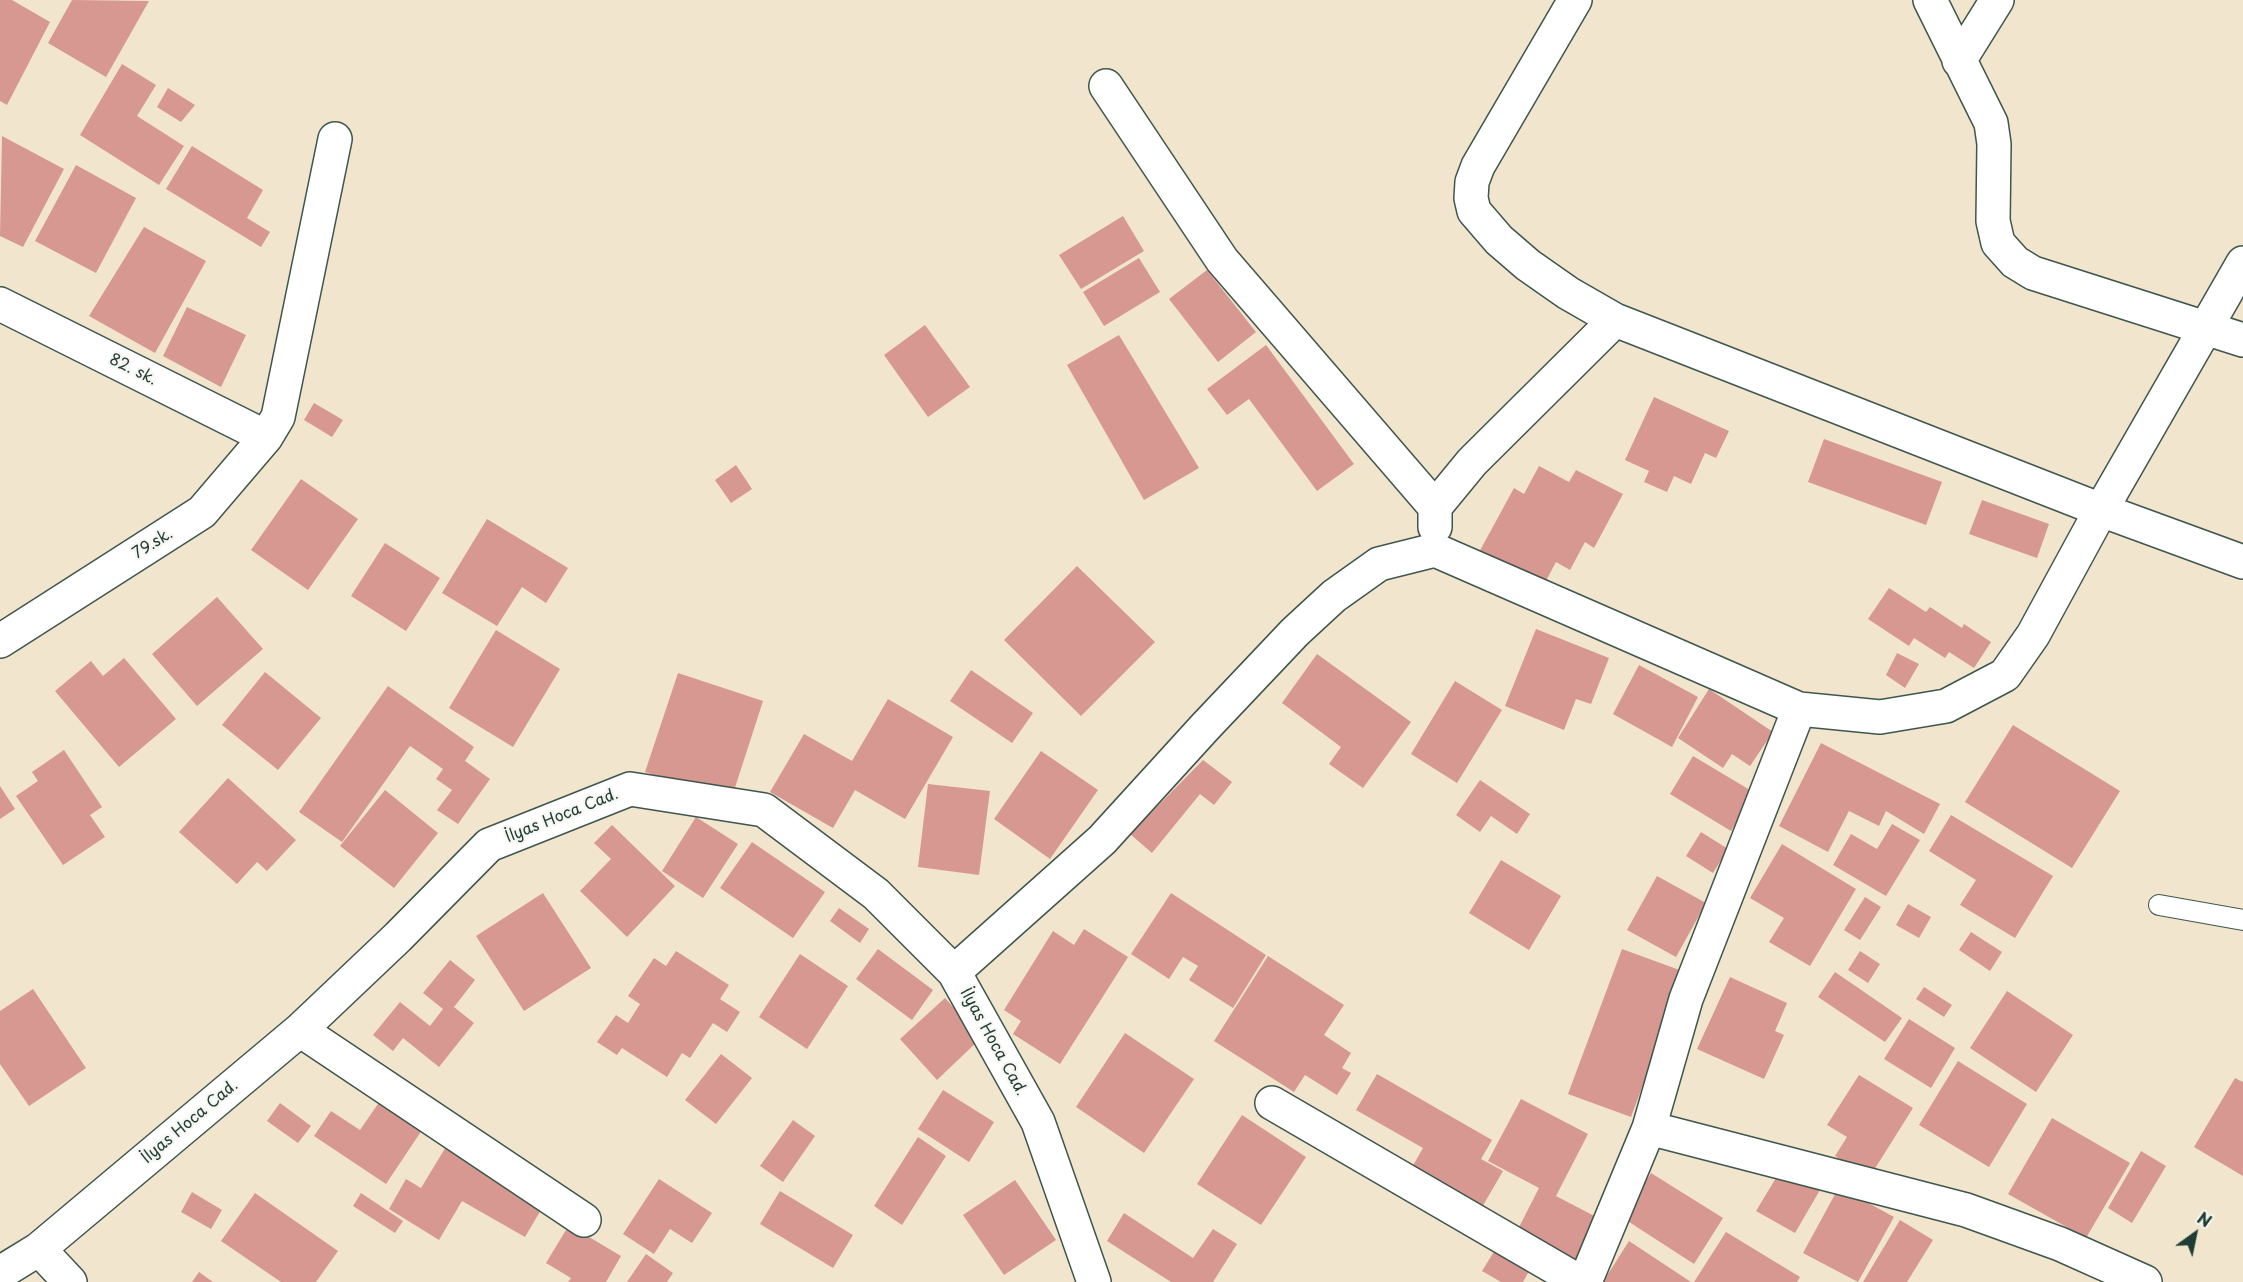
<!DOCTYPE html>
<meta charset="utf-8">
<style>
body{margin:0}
#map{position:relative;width:2243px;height:1282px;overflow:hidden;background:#f1e5cd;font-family:"Playpen Sans",sans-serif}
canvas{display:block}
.north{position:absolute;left:2165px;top:1204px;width:60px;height:60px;-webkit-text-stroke:4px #f6f6f2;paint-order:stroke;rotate:33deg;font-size:16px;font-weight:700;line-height:24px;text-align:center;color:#1f3d34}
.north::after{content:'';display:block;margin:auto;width:21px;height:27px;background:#1f3d34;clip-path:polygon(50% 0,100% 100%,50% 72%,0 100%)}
</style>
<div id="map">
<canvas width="2243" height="1282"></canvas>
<div class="north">N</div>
</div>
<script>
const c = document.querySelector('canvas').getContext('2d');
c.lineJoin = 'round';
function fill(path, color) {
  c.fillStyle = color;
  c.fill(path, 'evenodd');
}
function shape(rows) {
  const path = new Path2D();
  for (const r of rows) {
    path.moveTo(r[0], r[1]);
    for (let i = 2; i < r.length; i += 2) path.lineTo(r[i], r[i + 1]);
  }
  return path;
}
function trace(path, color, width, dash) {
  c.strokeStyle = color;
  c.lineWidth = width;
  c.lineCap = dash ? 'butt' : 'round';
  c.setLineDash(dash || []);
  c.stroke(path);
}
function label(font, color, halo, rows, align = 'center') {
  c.font = font + ' "Playpen Sans",sans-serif';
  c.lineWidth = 4.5;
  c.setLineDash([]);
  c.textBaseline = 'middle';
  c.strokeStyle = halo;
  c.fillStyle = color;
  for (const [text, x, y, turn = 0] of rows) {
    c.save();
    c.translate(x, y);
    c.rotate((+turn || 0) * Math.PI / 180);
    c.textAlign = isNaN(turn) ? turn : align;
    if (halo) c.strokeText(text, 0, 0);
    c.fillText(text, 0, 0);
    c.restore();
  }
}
const building = shape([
 [0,0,12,0,50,22,7,105,0,101],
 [72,0,149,1,106,77,48,43],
 [122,64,156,85,137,116,184,146,159,185,80,135],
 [168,88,195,105,181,122,157,107],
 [2,136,64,169,23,247,0,236],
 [192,146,263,190,247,218,270,232,261,247,166,189],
 [76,165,136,198,96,273,35,241],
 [1123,216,1144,251,1081,289,1059,255],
 [144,227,206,261,155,353,89,316],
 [1139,258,1160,292,1104,326,1083,292],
 [1207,270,1256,332,1218,362,1169,299],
 [187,307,246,335,221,387,163,356],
 [925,325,970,387,928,417,884,355],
 [1119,335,1199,468,1144,500,1067,365],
 [1266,345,1354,464,1317,491,1249,399,1227,415,1207,389],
 [1654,397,1729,431,1716,458,1705,453,1691,484,1674,476,1667,492,1644,482,1649,471,1625,460],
 [314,403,343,420,332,437,304,420],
 [1824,439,1942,482,1926,525,1808,482],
 [736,465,752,489,731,503,715,480],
 [1539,466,1569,482,1576,470,1623,494,1594,548,1585,542,1570,570,1556,562,1541,590,1477,556,1514,488,1524,494],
 [301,479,358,519,308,590,251,550],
 [1982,500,2049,524,2037,558,1969,534],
 [487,519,568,568,546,603,522,587,497,626,442,593],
 [385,543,440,578,406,631,351,596],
 [1077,566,1155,642,1081,716,1004,640],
 [1889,588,1926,612,1930,607,1962,628,1964,624,1991,642,1974,668,1949,652,1945,658,1914,638,1909,646,1868,619],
 [217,597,263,649,197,706,152,654],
 [1536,629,1609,658,1591,704,1576,699,1564,730,1505,706],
 [496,630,560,669,513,747,449,708],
 [1897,653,1919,664,1905,688,1886,675],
 [1317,654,1411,722,1363,788,1329,764,1341,747,1282,703],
 [124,658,176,719,119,767,55,691,91,661,103,676],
 [1639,665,1698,697,1672,747,1613,714],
 [971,670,1033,713,1012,743,950,701],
 [265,672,321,718,278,770,222,725],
 [678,673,763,701,731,800,645,772],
 [1455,681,1502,710,1457,783,1411,754],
 [388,686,474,747,465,761,490,779,458,824,437,810,452,790,436,779,443,769,410,746,342,842,299,812],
 [1709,689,1773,732,1750,766,1732,754,1723,768,1678,738],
 [888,699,953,737,905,819,855,790,833,828,770,792,804,734,852,761],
 [2013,725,2120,791,2072,868,1965,802],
 [1821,743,1940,804,1924,834,1886,811,1879,826,1849,811,1828,852,1779,826],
 [64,750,102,807,90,815,105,837,63,865,16,796,38,781,32,772],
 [1041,751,1098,790,1050,859,994,819],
 [1693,756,1755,793,1731,831,1670,794],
 [1203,760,1232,782,1214,805,1200,794,1152,853,1130,834],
 [228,778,296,840,267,871,257,862,237,884,179,832],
 [1480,780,1530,814,1517,834,1491,816,1480,832,1456,815],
 [928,784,990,791,979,875,918,867],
 [0,786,15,809,0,819],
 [385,790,438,833,394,888,340,846],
 [1951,815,2053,876,2015,938,1960,905,1976,880,1929,851],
 [696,817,738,844,703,898,662,871],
 [1892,824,1920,840,1886,896,1833,865,1851,834,1877,849],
 [612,825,675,886,627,937,580,891,611,859,594,843],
 [1701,832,1728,849,1713,873,1686,856],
 [752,842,825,892,793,938,720,888],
 [1782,844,1856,889,1810,966,1769,942,1784,918,1750,898],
 [1501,860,1561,896,1529,950,1469,913],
 [1657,876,1706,903,1676,957,1627,930],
 [543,893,591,968,524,1011,476,936],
 [1171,893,1266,955,1233,1008,1189,980,1198,966,1183,957,1169,979,1131,954],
 [1865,897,1881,907,1860,940,1844,930],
 [1908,904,1931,917,1919,938,1896,925],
 [839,908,869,929,860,943,830,921],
 [1084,929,1128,957,1060,1064,1013,1034,1021,1021,1004,1010,1053,931,1074,945],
 [1971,932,2002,952,1990,971,1959,950],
 [878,949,933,990,912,1020,856,979],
 [1622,949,1685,972,1631,1117,1568,1094],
 [676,951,729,985,720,999,740,1012,727,1032,713,1023,690,1058,682,1053,667,1077,622,1048,617,1055,597,1042,616,1015,628,1023,640,1004,628,996,654,958,666,966],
 [1860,951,1880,964,1868,983,1848,970],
 [800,954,848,986,807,1049,759,1017],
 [1268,956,1344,1005,1324,1035,1351,1053,1342,1068,1351,1073,1337,1095,1305,1075,1294,1092,1214,1041],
 [450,960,475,980,454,1007,474,1023,439,1067,403,1038,393,1051,373,1035,400,1002,430,1026,443,1009,423,993],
 [1835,972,1902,1018,1885,1042,1818,997],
 [1730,977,1787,1003,1775,1031,1784,1035,1764,1079,1697,1049],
 [1924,987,1952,1005,1944,1017,1916,999],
 [33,989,86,1068,29,1106,0,1064,0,1011],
 [2007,991,2073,1035,2036,1092,1970,1048],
 [945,998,981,1038,937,1080,900,1039],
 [1909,1019,1955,1048,1931,1088,1884,1059],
 [1125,1033,1194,1079,1144,1153,1076,1107],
 [721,1054,752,1078,716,1124,685,1100],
 [1958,1061,2027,1104,1989,1167,1919,1125],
 [1377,1074,1492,1140,1481,1159,1503,1171,1481,1209,1411,1169,1423,1148,1356,1110],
 [1859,1075,1913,1108,1869,1178,1835,1156,1847,1137,1827,1125],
 [2235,1078,2243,1082,2243,1176,2194,1147],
 [943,1090,994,1122,969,1162,918,1129],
 [1521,1099,1588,1134,1556,1196,1602,1220,1578,1266,1516,1233,1539,1188,1488,1161],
 [380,1101,422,1130,386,1184,314,1136,331,1111,360,1130],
 [280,1103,311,1126,298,1143,267,1121],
 [1242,1115,1306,1157,1261,1225,1197,1184],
 [2052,1118,2130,1163,2086,1238,2008,1194],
 [793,1120,815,1136,783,1182,760,1166],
 [918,1137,946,1156,902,1225,874,1206],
 [447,1145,545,1203,525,1237,462,1201,439,1240,389,1209,406,1179,421,1188],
 [2141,1151,2166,1166,2132,1223,2108,1208],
 [1782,1168,1820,1190,1795,1233,1756,1211],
 [1651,1173,1723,1218,1694,1264,1623,1218],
 [659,1179,712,1213,692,1243,670,1229,654,1254,623,1234],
 [1015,1180,1056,1240,1004,1275,963,1215],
 [1839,1187,1894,1217,1858,1282,1803,1253],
 [780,1191,853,1235,833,1268,760,1224],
 [192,1192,222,1210,211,1229,181,1212],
 [255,1193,338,1251,316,1282,281,1282,221,1241],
 [361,1193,403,1221,395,1233,353,1206],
 [1124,1213,1193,1258,1213,1229,1237,1244,1213,1282,1171,1282,1107,1241],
 [1900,1220,1933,1240,1907,1282,1863,1282],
 [569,1225,621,1256,606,1282,568,1282,571,1278,546,1263],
 [1726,1232,1800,1277,1797,1282,1694,1282],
 [1629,1241,1691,1282,1603,1282],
 [1500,1242,1534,1262,1523,1282,1501,1282,1482,1271],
 [646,1254,673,1273,667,1282,627,1282],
 [199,1272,213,1282,192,1282]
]);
const lane = shape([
 [2159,905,2243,920]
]);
const street = shape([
 [1575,0,1478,166,1472,182,1471,198,1474,211,1499,240,1528,265,1568,293,1615,320,2101,510,2243,562],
 [1930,0,1991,123,1994,144,1993,221,1998,243,2015,262,2033,273,2243,340],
 [1959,61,1997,0],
 [1106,86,1222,260,1435,507],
 [0,304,266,437],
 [1435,527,1435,507,1472,462,1615,320],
 [0,641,202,512,266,437,278,417,335,139],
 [954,972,1102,840,1205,727,1295,632,1334,596,1379,564,1435,550,1799,709,1880,717,1946,706,2005,675,2033,635,2101,510,2243,263],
 [300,1030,584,1220],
 [1272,1103,1580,1282],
 [1649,1128,1966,1210,2060,1244,2145,1282],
 [39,1249,70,1282],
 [0,1273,39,1249,300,1030,398,937,489,845,630,789,764,810,876,894,954,972,1038,1122,1094,1282],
 [1585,1282,1649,1128,1686,999,1799,709]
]);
const streetNames = [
 ["82. sk.",133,370,26],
 ["79.sk.",153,544,-32],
 ["İlyas Hoca Cad.",562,816,-22],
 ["İlyas Hoca Cad.",993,1042,61],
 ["İlyas Hoca Cad.",190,1122,-40]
];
fill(building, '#d79891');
trace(lane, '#3e564b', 22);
trace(street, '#3e564b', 36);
trace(lane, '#fff', 20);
trace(street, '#fff', 33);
label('16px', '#1f3d34', '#f6f6f2', streetNames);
</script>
